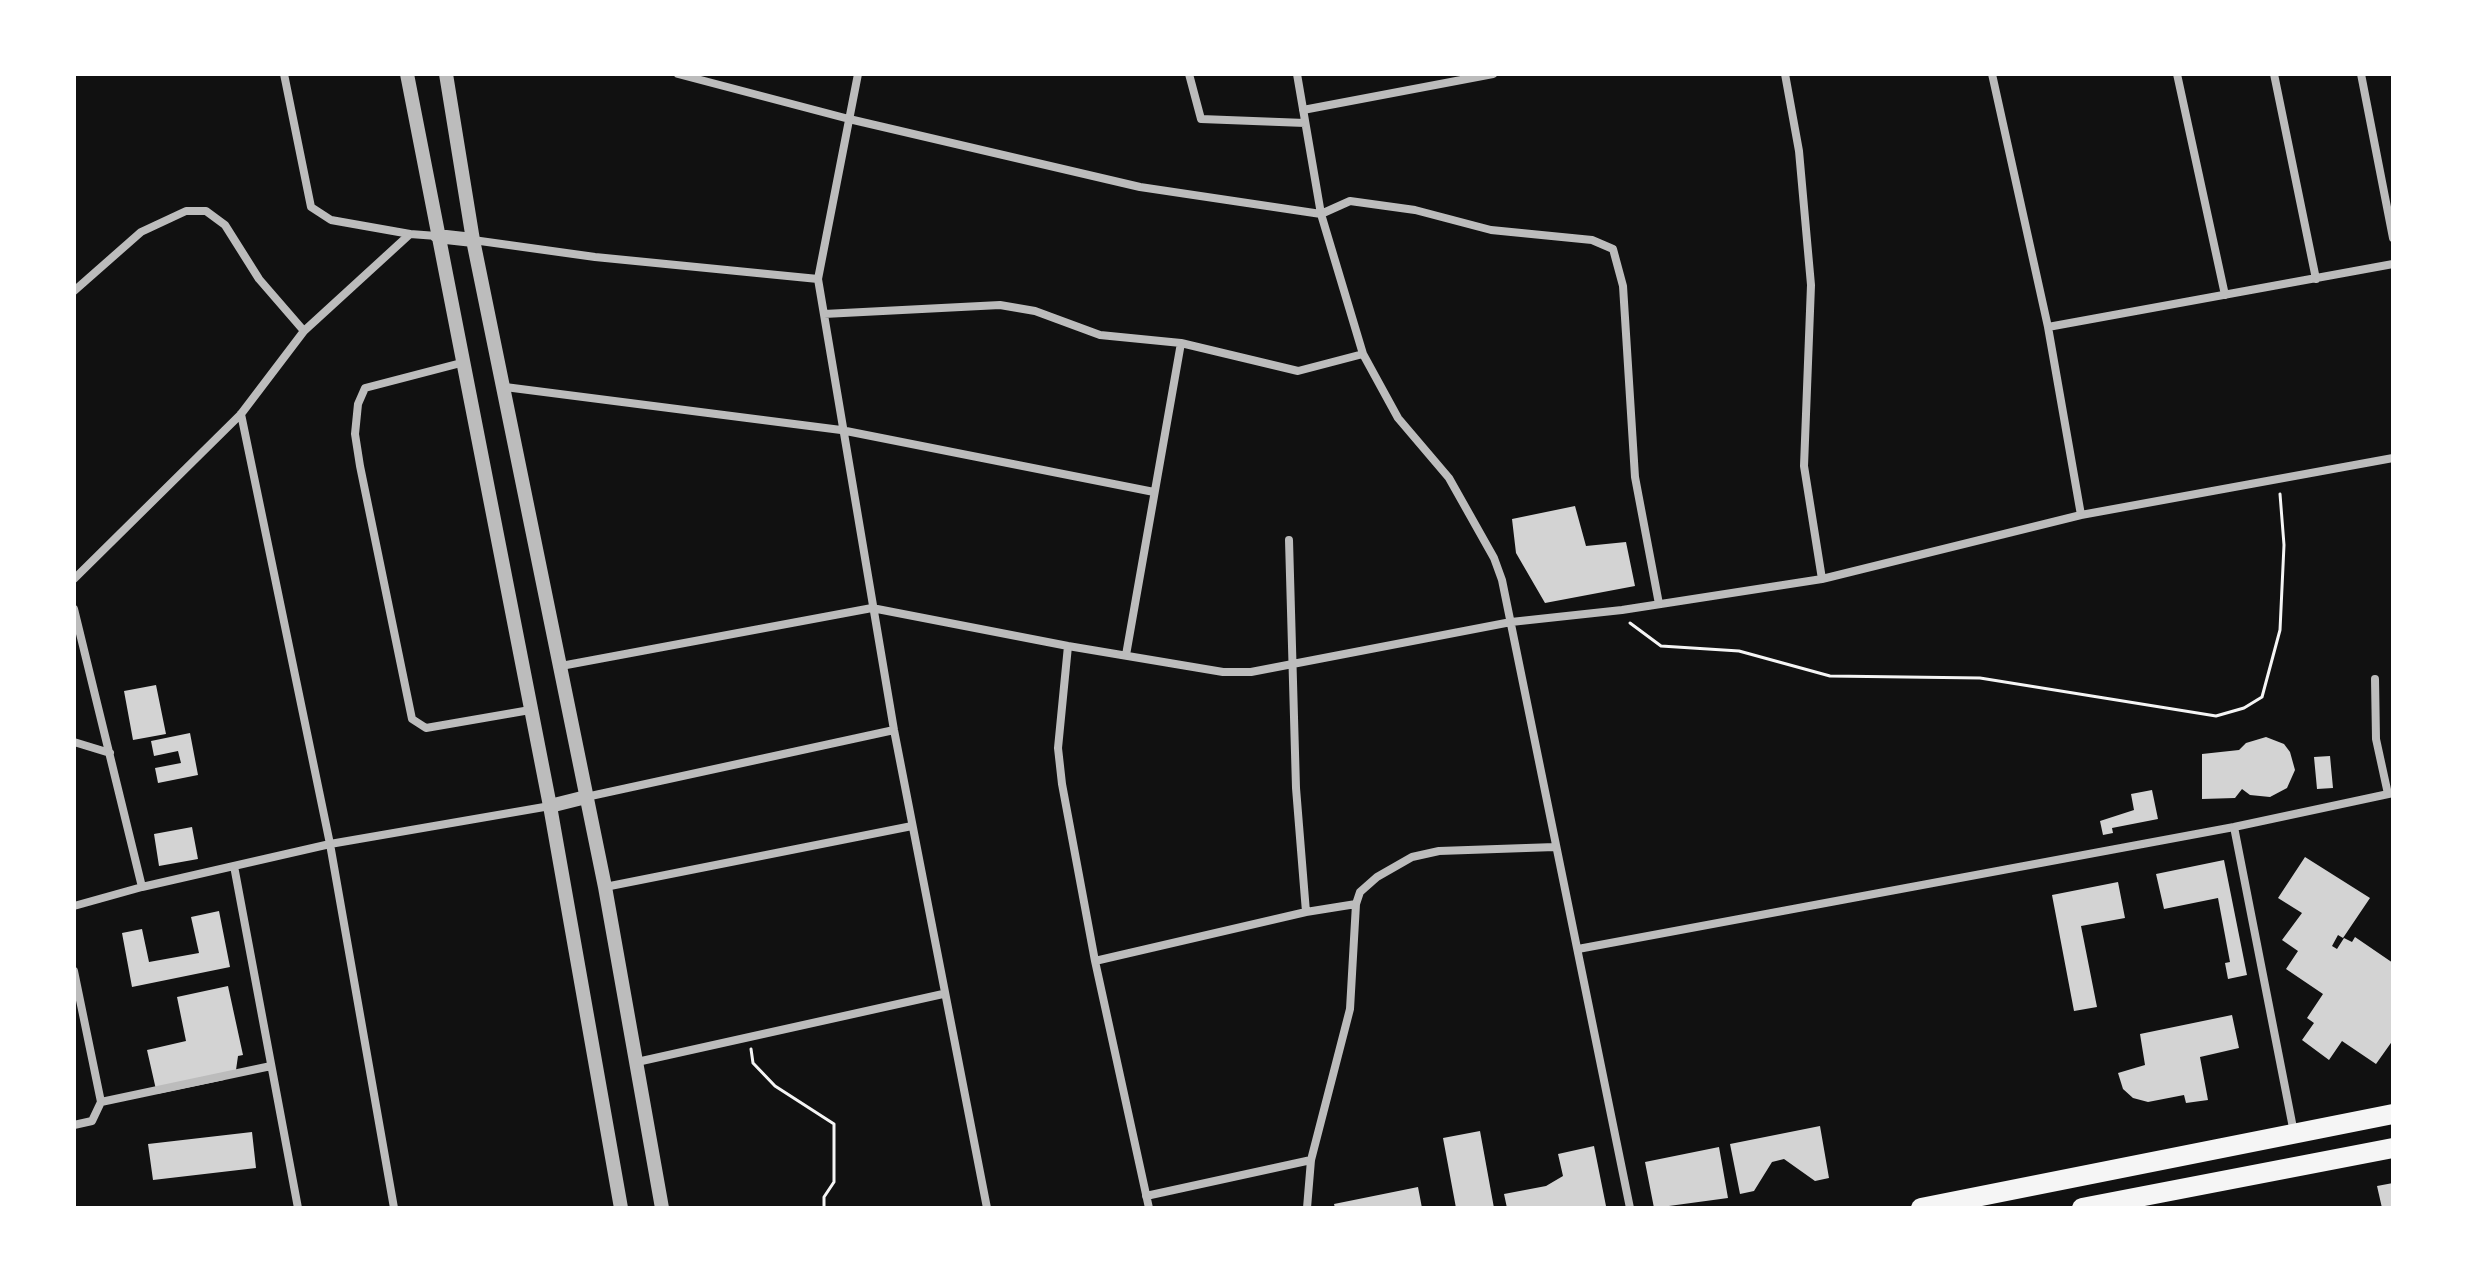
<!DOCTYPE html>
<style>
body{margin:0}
#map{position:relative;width:2467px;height:1282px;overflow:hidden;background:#111;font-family:Lato,sans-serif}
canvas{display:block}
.frame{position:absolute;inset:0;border:76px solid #fff;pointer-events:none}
</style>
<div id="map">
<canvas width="2467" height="1282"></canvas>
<div class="frame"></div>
</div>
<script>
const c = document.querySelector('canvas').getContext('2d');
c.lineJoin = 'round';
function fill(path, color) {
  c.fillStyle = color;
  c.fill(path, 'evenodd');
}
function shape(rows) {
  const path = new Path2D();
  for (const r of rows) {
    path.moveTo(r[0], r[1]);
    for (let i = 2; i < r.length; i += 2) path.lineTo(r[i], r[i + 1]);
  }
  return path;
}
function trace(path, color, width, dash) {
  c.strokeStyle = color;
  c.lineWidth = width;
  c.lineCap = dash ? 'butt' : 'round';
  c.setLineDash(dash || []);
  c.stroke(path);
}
const building = shape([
 [1575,506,1586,546,1626,542,1635,586,1545,603,1516,553,1512,519],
 [156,685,166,734,133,740,124,691],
 [190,733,198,775,158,783,155,768,181,763,178,751,154,756,151,741],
 [2266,737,2284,744,2290,752,2295,770,2287,788,2270,797,2250,795,2242,789,2235,798,2202,799,2202,754,2239,750,2246,743],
 [2330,756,2333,788,2317,789,2314,757],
 [2152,790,2158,819,2112,828,2113,833,2103,835,2100,821,2134,810,2131,794],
 [192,827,198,859,159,866,154,834],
 [2305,857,2370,898,2343,938,2338,935,2332,946,2337,949,2344,938,2352,942,2355,937,2393,963,2393,1040,2376,1064,2342,1041,2329,1060,2302,1040,2314,1023,2307,1018,2323,994,2286,969,2298,951,2282,940,2302,913,2278,898],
 [2224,860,2247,975,2228,979,2225,963,2230,962,2218,898,2164,909,2156,874],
 [2118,882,2125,918,2081,926,2097,1007,2074,1011,2052,895],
 [219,911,230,967,132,987,122,933,142,929,149,962,199,953,191,917],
 [228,986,243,1055,238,1056,236,1070,224,1080,157,1094,147,1050,186,1041,177,997],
 [2232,1015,2239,1048,2200,1057,2208,1100,2186,1103,2184,1095,2148,1102,2133,1098,2123,1089,2118,1073,2145,1065,2140,1034],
 [1820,1126,1829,1178,1815,1181,1784,1159,1772,1162,1754,1191,1740,1194,1730,1144],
 [1480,1131,1494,1208,1456,1208,1443,1138],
 [252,1132,256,1168,153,1180,148,1144],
 [1594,1146,1606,1206,1507,1208,1504,1194,1546,1186,1563,1176,1558,1154],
 [1719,1147,1728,1198,1654,1208,1645,1162],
 [2393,1183,2393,1208,2382,1208,2377,1186],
 [1418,1187,1422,1208,1335,1208,1334,1204]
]);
const path = shape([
 [1630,623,1661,646,1739,651,1830,676,1980,678,2216,716,2244,708,2262,697,2280,630,2284,545,2280,494],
 [751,1049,753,1063,775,1086,834,1124,834,1182,824,1197,824,1208]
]);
const minor = shape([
 [284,74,311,207,331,220,410,234],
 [678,74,849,119,1140,187,1321,214,1350,201,1415,210,1491,230,1592,240,1613,249,1623,286,1635,477,1659,604],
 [858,74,818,279,894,730,987,1208],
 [1189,74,1201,119,1305,123],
 [1297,74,1321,214,1363,354,1398,418,1449,478,1494,558,1502,580,1630,1208],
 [1785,74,1799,151,1811,285,1804,466,1822,579],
 [1992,74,2048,327,2081,515],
 [2177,74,2225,295],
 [2274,74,2316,279],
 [2361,74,2393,238],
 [1303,110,1493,74],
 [473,240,595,257,818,279],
 [74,291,141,232,186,211,206,211,225,225,259,279,304,331],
 [824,314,1000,305,1035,311,1100,335,1181,343,1298,371,1363,354],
 [2048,327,2393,264],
 [461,363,365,388,358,404,355,434,360,466,412,719,426,728,530,710],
 [505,387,841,430,1154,492],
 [241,414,330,844,394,1208],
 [1289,540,1296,788,1306,912],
 [74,579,241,414,304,331,410,234,437,236],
 [74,609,142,887],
 [1068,646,1058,748,1062,784,1095,961,1149,1208],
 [1126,655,1181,343],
 [561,666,872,608,1068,646,1223,672,1251,672,1511,622,1622,610,1822,579,2081,515,2393,458],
 [2375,679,2376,739,2388,794],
 [74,742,110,753],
 [586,797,894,730],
 [2234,827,2294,1133],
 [234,866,298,1208],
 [605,887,912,826],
 [74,906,142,887,330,844,550,806],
 [1578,949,2234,827,2393,793],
 [1095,961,1306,912,1356,904],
 [74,971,101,1102],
 [637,1062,943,994],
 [74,1125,92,1121,101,1102,271,1066],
 [1146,1196,1311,1160],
 [1307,1208,1311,1160,1350,1009,1356,904,1360,892,1377,877,1412,857,1439,851,1555,847]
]);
const tertiary = shape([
 [407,74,550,806,621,1208],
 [446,74,473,240,605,887,662,1208],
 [437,236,473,240],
 [550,806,586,797]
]);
const trunk = shape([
 [1921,1208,2393,1114],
 [2082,1208,2393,1148]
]);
fill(building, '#d3d3d3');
trace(path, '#f5f5f5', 3);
trace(minor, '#bcbcbc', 8);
trace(tertiary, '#bcbcbc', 14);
trace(trunk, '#f5f5f5', 20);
</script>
